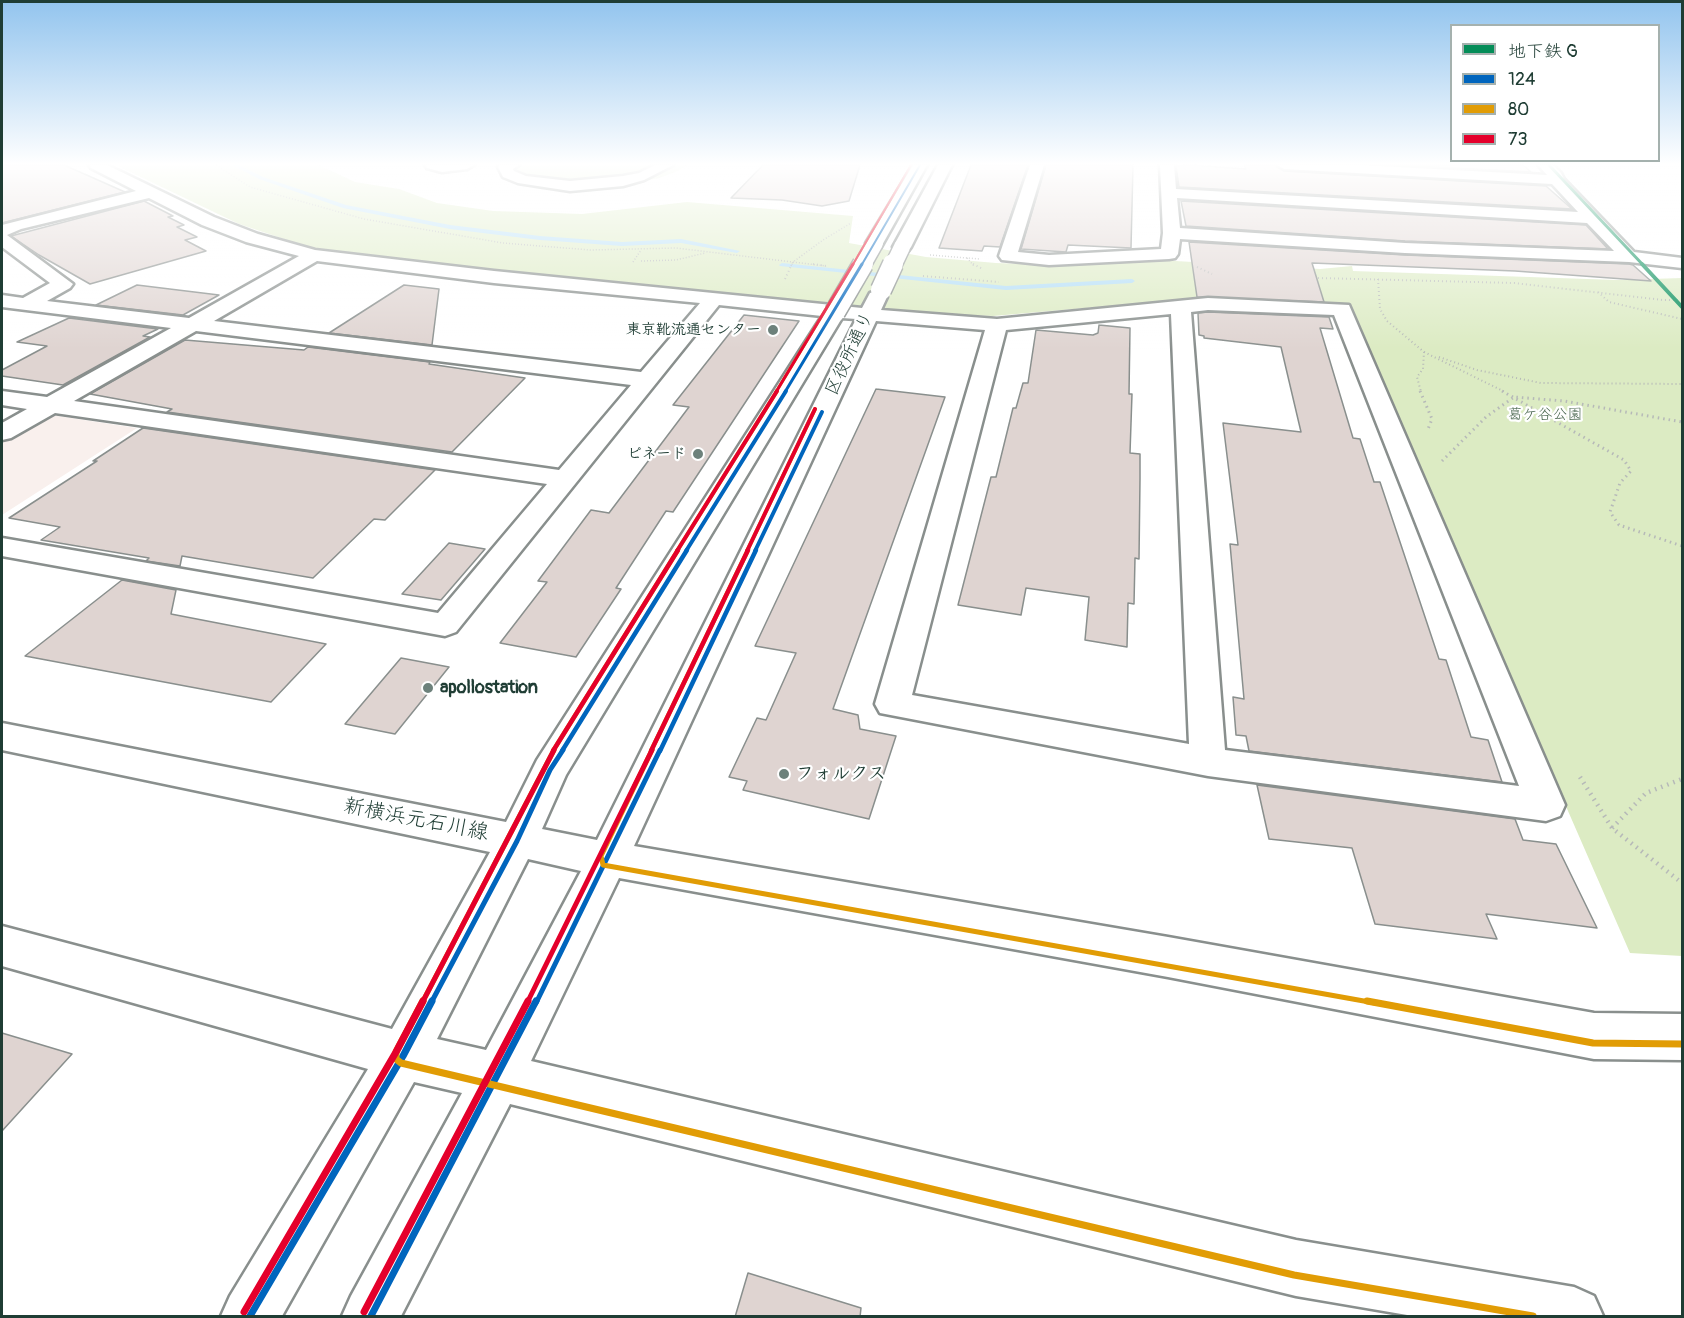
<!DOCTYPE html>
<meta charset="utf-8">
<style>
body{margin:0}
#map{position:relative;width:1684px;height:1318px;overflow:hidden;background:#fff;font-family:Pangolin,"Klee One",sans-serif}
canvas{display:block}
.frame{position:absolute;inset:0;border:3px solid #1f3d34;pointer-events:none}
.legend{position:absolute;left:1450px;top:24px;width:210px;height:138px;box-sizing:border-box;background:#fff;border:2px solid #a5b1ae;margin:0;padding:8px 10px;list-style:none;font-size:18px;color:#1f3d34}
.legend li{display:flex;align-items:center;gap:12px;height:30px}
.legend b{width:30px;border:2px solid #a5b1ae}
</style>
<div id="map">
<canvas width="1684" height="1318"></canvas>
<div class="frame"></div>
<ul class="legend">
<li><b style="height:8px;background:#048d58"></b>地下鉄 G</li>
<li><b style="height:8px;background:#0065bd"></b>124</li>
<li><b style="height:8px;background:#e19c05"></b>80</li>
<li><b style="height:8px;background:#e4002b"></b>73</li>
</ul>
</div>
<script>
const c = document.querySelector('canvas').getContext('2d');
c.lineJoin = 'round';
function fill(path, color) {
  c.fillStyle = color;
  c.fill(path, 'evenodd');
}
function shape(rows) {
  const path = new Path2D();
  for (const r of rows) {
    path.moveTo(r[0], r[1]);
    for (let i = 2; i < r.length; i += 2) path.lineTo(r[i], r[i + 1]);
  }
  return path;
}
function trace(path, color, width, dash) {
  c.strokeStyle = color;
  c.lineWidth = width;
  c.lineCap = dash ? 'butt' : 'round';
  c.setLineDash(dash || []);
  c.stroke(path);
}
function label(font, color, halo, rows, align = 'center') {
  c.font = font + ' Pangolin,"Klee One",sans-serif';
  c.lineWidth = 4.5;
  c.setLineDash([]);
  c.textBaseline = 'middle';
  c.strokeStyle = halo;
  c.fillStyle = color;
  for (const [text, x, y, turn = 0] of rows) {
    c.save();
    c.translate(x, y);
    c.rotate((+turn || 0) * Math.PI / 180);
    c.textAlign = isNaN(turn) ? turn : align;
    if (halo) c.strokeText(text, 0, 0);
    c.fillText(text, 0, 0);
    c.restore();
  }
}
const built = shape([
 [51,415,137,428,2,515,2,443]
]);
const green = shape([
 [116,165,319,165,355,182,399,189,437,203,493,211,582,214,687,202,853,216,849,243,926,257,996,263,1054,265,1157,260,1320,269,1352,266,1353,271,1617,280,1682,278,1682,956,1630,953,1348,307,1262,300,1178,300,993,316,907,313,466,268,317,250,239,224],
 [499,165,687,165,678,171,659,178,612,187,577,189,548,188,505,179,497,168]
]);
const stream = shape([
 [232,165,239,165,263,177,346,205,450,225,540,236,622,242,681,239,740,251,737,253,681,243,622,246,540,240,450,229,343,208,259,179,232,165],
 [782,263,1006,286,1132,279,1135,281,1132,283,1006,290,780,266,779,265,782,263]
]);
const building = shape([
 [2,165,64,165,125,192,2,223,2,165],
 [763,165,860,165,849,201,822,206,782,200,731,198,763,165],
 [971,165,1028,165,1000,247,984,246,982,251,939,248,971,165],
 [1046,165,1133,165,1131,248,1068,245,1066,252,1021,249,1046,165],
 [1190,165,1246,169,1244,165,1275,165,1284,171,1546,186,1572,209,1179,187,1176,166,1190,165],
 [1397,165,1523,165,1531,172,1397,165],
 [144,201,173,216,168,217,184,225,177,227,197,237,185,240,206,251,90,284,39,255,11,236,144,201],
 [1181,201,1586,225,1608,249,1405,241,1186,226,1181,201],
 [1189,242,1405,255,1629,264,1633,265,1651,281,1515,271,1312,263,1324,302,1197,297,1189,242],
 [137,285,219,295,183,315,96,305,137,285],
 [404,285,439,289,432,345,329,333,404,285],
 [1208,312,1329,317,1333,329,1320,328,1353,438,1360,439,1374,482,1380,482,1439,659,1446,660,1471,737,1488,740,1502,782,1249,751,1246,736,1236,735,1233,697,1244,699,1230,544,1238,545,1223,423,1301,432,1281,347,1204,338,1204,336,1199,335,1198,313,1208,312],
 [744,315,799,321,673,512,666,511,616,588,621,589,576,657,500,643,547,582,538,581,591,510,609,513,689,407,673,405,744,315],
 [69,318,158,329,143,336,150,337,63,385,2,376,2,370,47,346,17,342,69,318],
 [1099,325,1130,328,1129,394,1132,394,1130,453,1140,454,1140,479,1139,559,1135,558,1134,604,1128,603,1127,647,1085,640,1089,597,1026,588,1021,615,958,605,991,477,996,477,1013,408,1016,408,1023,383,1028,383,1036,330,1093,335,1098,333,1099,325],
 [185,340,304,350,308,347,430,362,429,364,525,378,452,452,167,412,172,409,90,394,185,340],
 [876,389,945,397,833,709,858,715,860,729,896,736,869,819,743,790,747,781,729,777,757,718,766,720,796,653,755,646,876,389],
 [143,428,435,470,385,520,374,519,313,578,182,556,180,566,146,561,149,558,41,540,60,527,9,518,97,461,93,461,143,428],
 [449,543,485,549,441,600,402,594,449,543],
 [122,580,176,590,171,614,326,644,271,702,25,656,122,580],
 [401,658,449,667,395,734,345,724,401,658],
 [1257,785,1515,819,1523,840,1556,844,1597,928,1486,914,1497,939,1375,924,1352,848,1269,839,1257,785],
 [2,1033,72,1054,2,1131,2,1033],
 [748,1273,861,1308,860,1317,735,1317,748,1273]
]);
const pathFar3 = shape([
 [216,165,250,187,364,219,503,243,590,250,676,248,826,266],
 [930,255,980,259],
 [967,258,974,266],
 [641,261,676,260,705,253],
 [633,262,641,250],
 [791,266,793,262,823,240,851,223]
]);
const pathFar2 = shape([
 [813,264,826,266],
 [973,264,983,269],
 [1197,267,1212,274],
 [923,276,999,282],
 [1318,278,1514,283,1663,300,1682,300],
 [785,279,792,264],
 [1378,279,1380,309,1387,321,1424,352,1423,369,1417,377,1421,392],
 [1598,292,1609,302,1682,319],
 [1424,352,1505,392],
 [1439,357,1477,370,1541,383,1682,384]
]);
const pathFar1 = shape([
 [1420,391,1432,419,1428,429],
 [1502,391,1624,460,1631,471,1620,483,1610,512,1619,525,1682,546],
 [1442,461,1486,417,1514,397,1564,401,1682,422]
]);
const path = shape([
 [1580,777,1612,828,1682,883],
 [1612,828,1646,793,1682,779]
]);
const minor = shape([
 [89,165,107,165,214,217,258,234,315,250,494,271,862,308,870,293,877,291,884,293,887,297,881,310,997,319,1208,298,1349,305,1565,805,1560,816,1546,821,1208,776,880,713,875,704,985,330,876,321,634,846,1168,937,1594,1013,1682,1014,1682,1060,1594,1059,1168,977,619,878,531,1061,1296,1240,1574,1287,1594,1296,1603,1316,1413,1316,1296,1296,510,1104,401,1316,342,1316,351,1296,462,1093,414,1082,282,1316,221,1316,230,1296,368,1069,2,966,2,926,392,1029,490,852,2,750,2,723,506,822,537,760,822,316,719,305,456,632,445,636,2,556,2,538,438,613,547,484,55,413,11,438,2,440,2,423,27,409,2,405,2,391,47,397,171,328,2,307,2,295,23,298,50,283,2,247,2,225,136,191,91,168,89,165],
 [149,198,202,225,246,242,299,256,189,318,47,301,70,288,73,284,7,235,21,229,149,198],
 [317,261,494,283,700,303,641,372,214,321,317,261],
 [1208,310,1334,315,1519,786,1225,750,1191,312,1208,310],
 [1171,314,1189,744,912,695,1006,330,1171,314],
 [842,318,856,319,597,840,542,829,566,775,842,318],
 [196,331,631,385,559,470,74,401,196,331],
 [528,859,581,871,486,1050,437,1039,528,859],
 [425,165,474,165,467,169,442,172,427,168,425,165],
 [499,165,519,165,513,169,514,171,526,176,570,181,623,176,639,173,655,165,673,165,644,180,623,186,570,191,518,183,503,177,498,167,499,165],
 [913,165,927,165,881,247,869,247,866,243,913,165],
 [938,165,952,165,911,247,908,251,896,251,893,247,938,165],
 [1030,165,1044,165,1018,252,1049,255,1161,249,1163,233,1160,165,1174,165,1176,189,1578,212,1552,184,1284,169,1277,165,1360,165,1547,175,1538,165,1553,165,1561,173,1564,179,1634,252,1682,258,1682,268,1629,262,1405,253,1180,239,1178,254,1175,258,1169,259,1049,265,1002,260,999,256,1030,165],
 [1177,198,1587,223,1614,251,1405,243,1180,228,1177,198]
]);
const minorBridgeFar1 = shape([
 [862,266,875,243],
 [893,266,902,247]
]);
const minorBridge = shape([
 [881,290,893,264],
 [835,312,863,264]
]);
const bus1Far5 = shape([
 [861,266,920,165]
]);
const bus1Far4 = shape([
 [785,392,862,264]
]);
const bus1Far3 = shape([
 [686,551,786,391],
 [755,551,822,412]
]);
const bus1Far2 = shape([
 [562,751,687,550],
 [660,751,756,550]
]);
const bus1Far1 = shape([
 [431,1003,517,841,550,770,563,750],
 [536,1003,660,750]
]);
const bus1 = shape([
 [250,1316,403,1056,432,1001],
 [371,1316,536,1001]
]);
const bus2Far5 = shape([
 [852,266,911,165]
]);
const bus2Far4 = shape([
 [776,392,853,264]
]);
const bus2Far3 = shape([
 [677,551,777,391],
 [747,551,815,409]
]);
const bus2Far2 = shape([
 [553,751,678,550],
 [651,751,748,550]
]);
const bus2Far1 = shape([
 [652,750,601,856,603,865,1375,1003],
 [422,1003,554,750]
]);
const bus2 = shape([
 [423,1001,396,1052,396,1059,401,1063,1294,1275,1533,1316],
 [1367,1001,1593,1043,1682,1044]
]);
const bus3Far5 = shape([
 [852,266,911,165]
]);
const bus3Far4 = shape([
 [776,392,853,264]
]);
const bus3Far3 = shape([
 [677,551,777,391],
 [747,551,815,409]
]);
const bus3Far2 = shape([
 [553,751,678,550],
 [651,751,748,550]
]);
const bus3Far1 = shape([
 [422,1003,554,750],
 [527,1003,652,750]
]);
const bus3 = shape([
 [244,1312,396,1052,423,1001],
 [364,1312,528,1001]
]);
const metro1Far1 = shape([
 [1549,165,1644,266]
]);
const metro1 = shape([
 [1642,264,1682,307]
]);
const markers = [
 [773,330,6,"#6d817b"],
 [698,454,6,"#6d817b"],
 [428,688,6,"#6d817b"],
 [784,774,6,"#6d817b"]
];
const farPoinames = [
 ["東京靴流通センター",761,330],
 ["ピネード",686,454]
];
const farParknames = [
 ["葛ケ谷公園",1545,415]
];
const streetNames = [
 ["区役所通り",850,354,-65]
];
const poiNames = [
 ["apollostation",440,688],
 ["フォルクス",796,774]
];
const nearStreetnames = [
 ["新横浜元石川線",416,820,11]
];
fill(built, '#f9f0ed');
fill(green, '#dcebc3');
fill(stream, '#b2ddf6');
fill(building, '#dfd4d1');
trace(building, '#898f8d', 1.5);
trace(minor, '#898f8d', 5);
trace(pathFar3, '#b6b9b8', 1.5, [1, 2]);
trace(pathFar2, '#b6b9b8', 2, [1, 3]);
trace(pathFar1, '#b6b9b8', 3, [1.5, 4]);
trace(path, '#b6b9b8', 4.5, [1.5, 5]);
fill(minor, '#fff');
trace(minorBridgeFar1, '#898f8d', 19, []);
trace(minorBridge, '#898f8d', 23, []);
trace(minorBridgeFar1, '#fff', 16);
trace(minorBridge, '#fff', 20);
trace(bus1Far5, '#0065bd', 2);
trace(bus1Far4, '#0065bd', 3);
trace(bus1Far3, '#0065bd', 4);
trace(bus1Far2, '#0065bd', 4.5);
trace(bus1Far1, '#0065bd', 5);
trace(bus1, '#0065bd', 7);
trace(bus2Far5, '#e19c05', 2);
trace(bus2Far4, '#e19c05', 3);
trace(bus2Far3, '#e19c05', 4);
trace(bus2Far2, '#e19c05', 4.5);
trace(bus2Far1, '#e19c05', 5);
trace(bus2, '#e19c05', 7);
trace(bus3Far5, '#e4002b', 2);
trace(bus3Far4, '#e4002b', 3);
trace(bus3Far3, '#e4002b', 4);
trace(bus3Far2, '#e4002b', 4.5);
trace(bus3Far1, '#e4002b', 5);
trace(bus3, '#e4002b', 7);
trace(metro1Far1, '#048d58', 3);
trace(metro1, '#048d58', 4);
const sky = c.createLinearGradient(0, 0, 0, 349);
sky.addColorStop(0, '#92c4ee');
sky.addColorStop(0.47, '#fff');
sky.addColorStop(1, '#ffffff00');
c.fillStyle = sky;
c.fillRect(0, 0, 1684, 349);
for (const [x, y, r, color] of markers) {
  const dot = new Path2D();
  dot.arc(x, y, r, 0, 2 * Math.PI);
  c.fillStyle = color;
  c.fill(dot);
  trace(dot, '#fff', 2);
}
label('bold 15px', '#1f3d34', '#fff', farPoinames, 'right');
label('15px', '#47644c', '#fff', farParknames);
label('18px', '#1f3d34', '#fff', streetNames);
label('bold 18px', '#1f3d34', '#fff', poiNames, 'left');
label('21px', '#1f3d34', '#fff', nearStreetnames);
</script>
